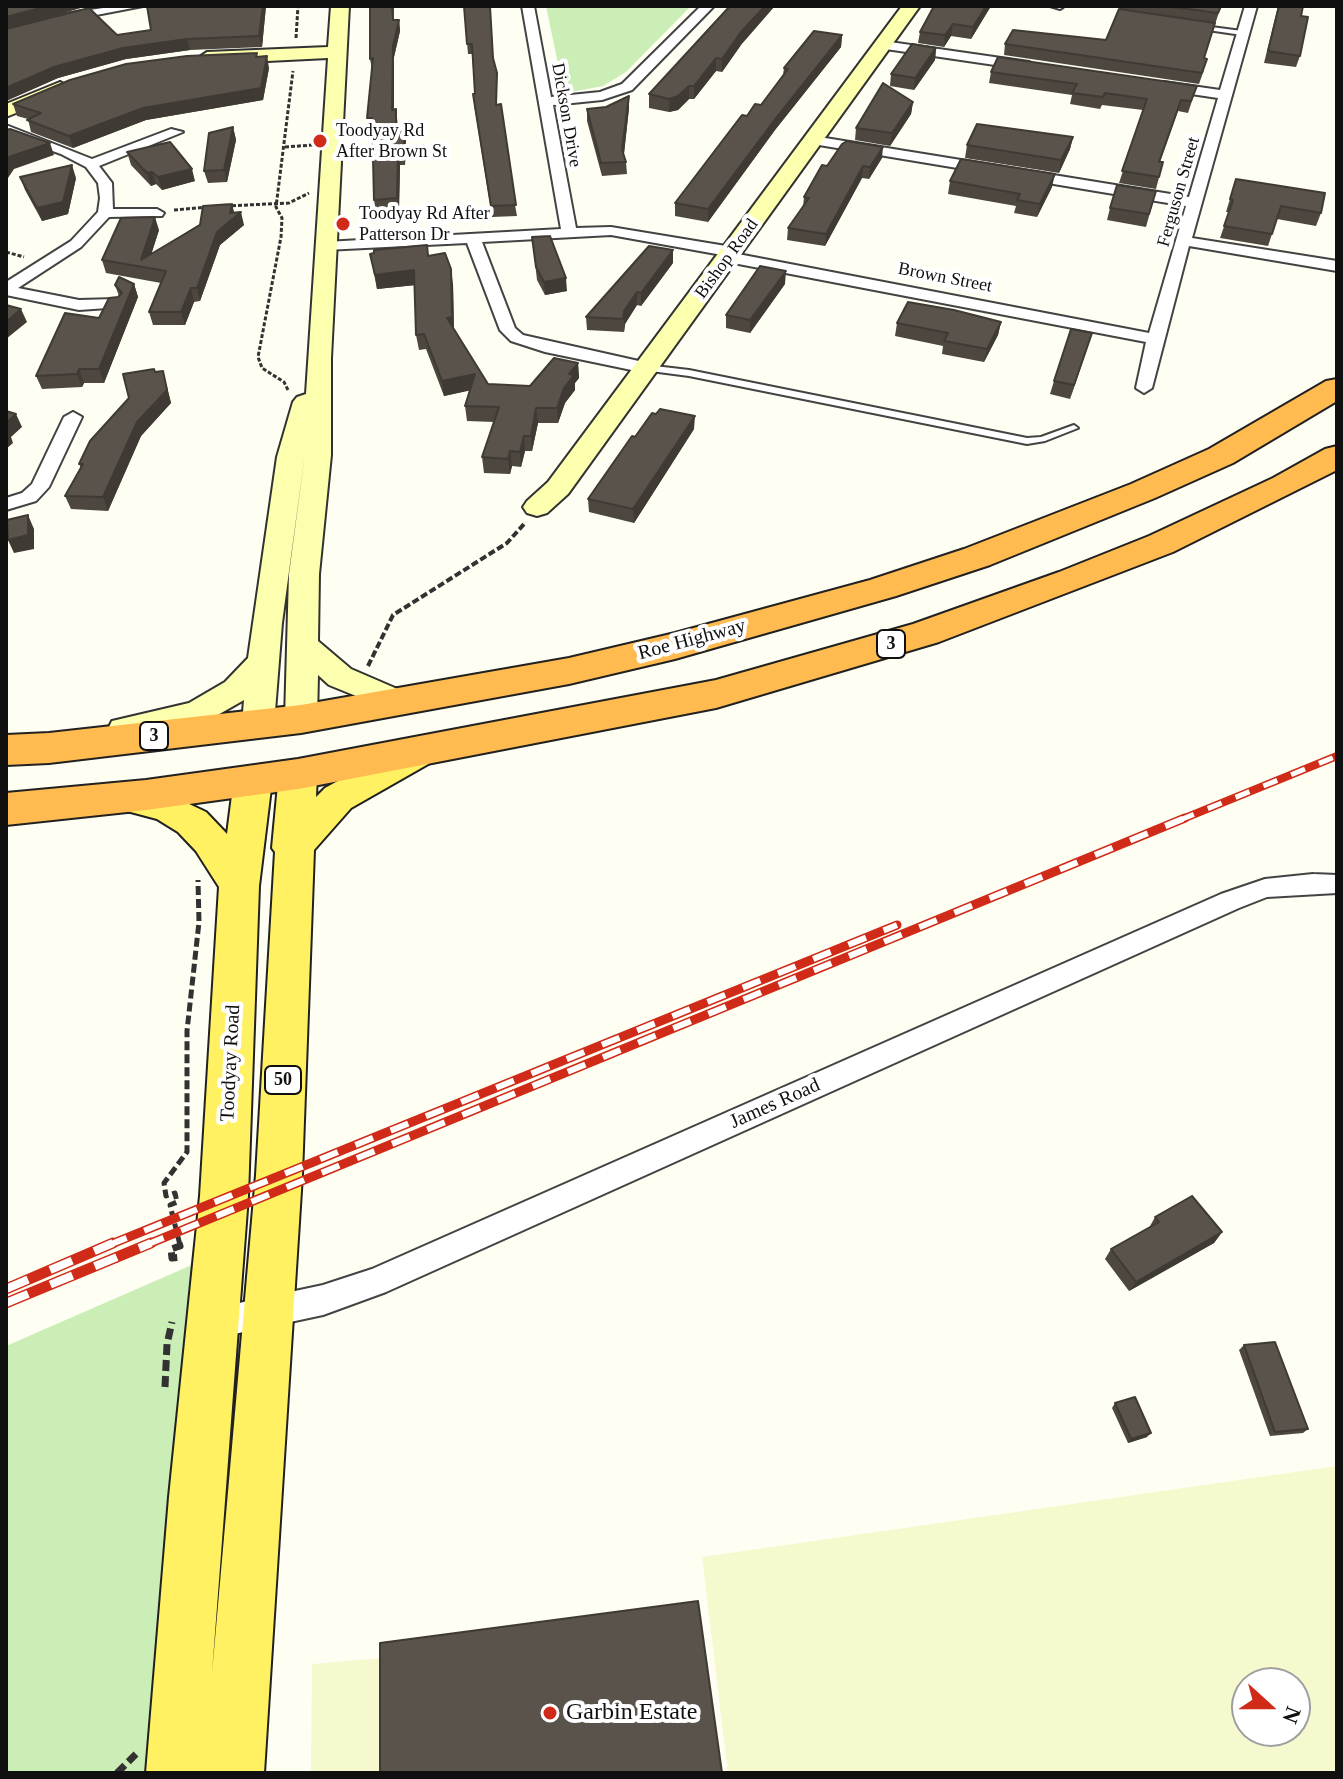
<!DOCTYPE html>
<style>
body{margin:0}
#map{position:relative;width:1343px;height:1779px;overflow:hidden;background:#fffef2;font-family:Georgia,serif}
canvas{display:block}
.frame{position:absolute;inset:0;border:8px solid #101010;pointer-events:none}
.north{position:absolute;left:1231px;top:1667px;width:80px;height:80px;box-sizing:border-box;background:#fff;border:2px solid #9f9f9f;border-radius:50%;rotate:111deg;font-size:22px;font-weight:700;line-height:32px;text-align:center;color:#101010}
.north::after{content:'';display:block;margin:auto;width:28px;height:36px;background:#cf2b18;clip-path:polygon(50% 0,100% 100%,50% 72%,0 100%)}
</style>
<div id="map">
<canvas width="1343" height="1779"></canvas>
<div class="frame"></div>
<div class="north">N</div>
</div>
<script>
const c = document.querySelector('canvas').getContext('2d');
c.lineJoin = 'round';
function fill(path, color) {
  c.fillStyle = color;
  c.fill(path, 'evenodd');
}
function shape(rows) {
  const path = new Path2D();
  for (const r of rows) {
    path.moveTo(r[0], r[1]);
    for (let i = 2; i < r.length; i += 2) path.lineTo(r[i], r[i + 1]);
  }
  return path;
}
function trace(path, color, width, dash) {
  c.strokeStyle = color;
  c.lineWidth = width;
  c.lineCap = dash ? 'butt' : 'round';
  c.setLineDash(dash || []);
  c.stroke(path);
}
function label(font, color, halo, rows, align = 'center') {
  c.font = font + ' Georgia,serif';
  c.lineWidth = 8;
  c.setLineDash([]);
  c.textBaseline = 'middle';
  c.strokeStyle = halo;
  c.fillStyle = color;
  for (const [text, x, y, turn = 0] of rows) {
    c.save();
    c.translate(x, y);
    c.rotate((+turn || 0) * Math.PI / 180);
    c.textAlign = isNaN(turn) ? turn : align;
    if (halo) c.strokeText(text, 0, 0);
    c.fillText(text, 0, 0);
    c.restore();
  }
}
const farmland = shape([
 [1337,1466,1337,1773,728,1773,702,1557],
 [1247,1683,1295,1683,1295,1731,1247,1731],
 [383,1658,384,1773,311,1773,312,1664]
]);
const green = shape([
 [546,6,691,6,626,72,603,86,571,92,563,88],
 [217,1254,176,1773,6,1773,6,1346]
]);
const pathFar3 = shape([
 [296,38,298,6],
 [285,147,313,145],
 [226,206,289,203,309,193],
 [174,210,208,207],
 [6,252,24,257],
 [288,390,284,382,262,368,258,357,281,237,282,218,276,207,293,71]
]);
const pathFar2 = shape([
 [368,666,393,615,507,543,524,524]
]);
const pathFar1 = shape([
 [180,1245,170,1205,177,1202,175,1193,166,1196,164,1183,187,1152,187,1031,199,922,198,880]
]);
const path = shape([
 [179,1243,180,1246,171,1249,172,1258,182,1257],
 [165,1387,167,1344,172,1322],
 [117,1773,136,1754]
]);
const lane = shape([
 [1050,6,1062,6,1063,7,1060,9,1050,6],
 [1196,25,1242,31,1245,33,1242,35,1194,28,1196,25],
 [646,365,689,370,1027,438,1041,437,1074,425,1078,428,1045,441,1027,444,689,376,643,370,642,368,646,365]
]);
const street = shape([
 [116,6,143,6,65,21,6,38,6,30,64,14,116,6],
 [522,6,534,6,551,97,600,92,622,84,701,6,714,6,632,90,602,100,553,105,576,228,611,227,732,247,737,249,738,254,1149,333,1186,206,813,144,806,140,813,136,1189,197,1218,98,1164,90,1158,86,1164,82,1220,90,1245,6,1257,6,1192,238,1337,261,1337,271,1189,246,1152,388,1144,393,1136,388,1146,342,728,262,723,260,722,255,611,235,482,242,515,328,523,335,652,364,654,368,652,372,646,373,545,352,511,341,500,330,467,243,325,250,318,246,325,242,561,229,522,6],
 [883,41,1029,62,1035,66,1029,70,879,48,877,45,883,41],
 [6,125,92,159,171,129,183,132,99,166,112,183,113,209,157,209,164,213,162,216,109,217,81,247,18,288,79,300,116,299,124,304,122,307,79,310,6,295,6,282,71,241,98,212,100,198,98,183,86,167,61,154,6,134,6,125],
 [73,412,82,417,49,487,36,501,6,510,6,498,22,493,32,484,64,417,73,412],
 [1313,874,1337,875,1337,893,1267,897,1239,908,386,1292,323,1315,211,1339,200,1335,196,1324,200,1313,211,1309,323,1285,372,1269,1221,894,1265,879,1313,874]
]);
const secondary = shape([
 [331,6,349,6,331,358,331,455,319,574,318,641,351,669,409,694,414,702,409,710,398,713,329,685,318,675,317,719,312,727,301,731,290,727,285,719,289,574,305,453,282,623,274,724,269,732,258,736,247,732,242,724,244,700,209,720,124,741,112,737,108,729,112,721,189,703,225,682,248,658,277,457,293,402,297,397,306,394,328,58,207,64,198,58,207,52,328,47,331,6],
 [902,6,920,6,568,494,547,513,537,516,527,513,523,507,527,501,548,482,902,6],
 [60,82,70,88,67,92,6,117,6,104,60,82]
]);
const primary = shape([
 [424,737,437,741,442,750,437,759,351,808,314,850,302,1175,264,1773,146,1773,169,1497,200,1196,219,887,196,851,178,832,157,819,112,807,106,797,112,787,125,783,168,794,206,812,227,834,234,780,240,770,253,766,266,770,272,780,259,886,248,1196,212,1673,256,1175,275,852,272,848,279,774,285,764,298,760,311,764,317,774,316,797,325,788,411,741,424,737]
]);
const highway = shape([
 [1337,379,1337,401,1233,463,1155,498,990,565,896,596,675,659,569,684,301,733,49,763,6,765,6,735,49,733,301,705,569,658,675,633,870,580,964,549,1131,484,1209,449,1326,381,1337,379],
 [1337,446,1337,470,1173,552,939,642,716,708,298,789,146,810,6,825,6,793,146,780,298,759,716,680,913,624,1059,572,1149,536,1273,478,1325,449,1337,446]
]);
const railFar2 = shape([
 [1180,820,1337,756]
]);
const railFar1 = shape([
 [109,1245,897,925],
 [146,1245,1185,818]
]);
const rail = shape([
 [6,1289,113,1243],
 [6,1303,151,1243]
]);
const wall = shape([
 [266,6,262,47,190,50,126,59,58,78,6,101,6,29,117,35,151,30],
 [370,6,394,6,394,20,399,20,400,31,394,57,394,110,396,109,398,127,406,137,405,165,400,165,399,209,376,211,374,200,372,129,369,130,367,118,372,69,370,59],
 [464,6,493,60,497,73,497,104,517,216,492,217,474,104,475,94,472,54,468,54],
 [991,6,971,39,951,36,944,47,918,43,920,32],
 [1121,6,1221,6,1204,58,1204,70,1199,84,1004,55,1005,44,1106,40],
 [1278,6,1303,6,1301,16,1300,56,1296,67,1264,63],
 [842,35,841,47,775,130,708,222,675,216,675,203,747,116,761,105,783,75,784,68],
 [741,45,722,72,716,71,694,99,689,99,678,110,669,112,649,108,649,94],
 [936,48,935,60,914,90,890,86,891,74],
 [258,57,269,68,263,100,146,120,73,148,31,132,28,119,17,116,13,104],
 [991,72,1197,86,1188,113,1178,111,1160,162,1163,162,1156,189,1119,183,1143,110,1102,105,1100,109,1070,104,1072,95,989,83],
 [629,96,629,108,624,154,626,162,627,174,602,176,587,121,587,109,606,107],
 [913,102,911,114,890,146,855,140,856,128],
 [233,127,236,140,227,182,208,183,204,171],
 [1073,137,1070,149,1059,173,965,158,967,145],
 [127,152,195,181,162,190,156,184,151,186,131,165],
 [882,158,869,179,862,178,825,246,787,240,788,228,803,207,804,197,827,166],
 [20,177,76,178,68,214,42,221,25,190],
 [1236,179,1321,213,1316,226,1277,219,1268,246,1220,238,1229,212,1226,212],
 [950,181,1052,187,1037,217,1014,213,1016,206,948,194],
 [1156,191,1146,227,1107,220,1110,208],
 [232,204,234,213,244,225,220,245,200,301,194,302,185,325,153,325,149,312,161,283,106,273,102,260,159,230,151,254],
 [532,237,567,291,545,295,537,280],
 [370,254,428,256,453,284,454,329,488,384,530,386,578,363,579,378,575,383,575,390,565,403,558,423,538,423,532,451,525,451,521,467,512,466,510,474,484,473,482,457,494,422,467,421,465,406,470,390,444,396,426,349,419,350,416,335,415,285,377,289],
 [673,263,641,306,637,305,625,324,624,332,587,330,586,317],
 [134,284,138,297,104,383,84,383,82,387,42,389,36,376,99,318,119,296,115,285],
 [785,284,750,333,726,328,726,315],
 [1001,322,998,335,984,362,942,354,943,346,895,336,897,323],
 [1092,333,1070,399,1050,394,1054,381],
 [154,369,155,372,163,371,171,403,141,436,108,511,71,509,65,496,81,468,79,464],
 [694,429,634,523,589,512,588,499,635,437],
 [1155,1217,1222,1232,1214,1243,1129,1291,1105,1259,1111,1249,1149,1228],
 [1244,1345,1308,1429,1303,1433,1270,1436,1239,1350],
 [1115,1403,1147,1437,1128,1443,1112,1408]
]);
const shadedWall = shape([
 [48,6,81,6,81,8,6,29,6,17],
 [263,6,266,6,262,47,259,36],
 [765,6,775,6,741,45,722,72,722,59,741,32],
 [986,6,991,6,971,39,973,27],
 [399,20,400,31,394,57,394,121,392,110,393,46],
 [953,24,951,36,944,47,945,35],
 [842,35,841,47,775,130,708,222,708,209,776,118],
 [187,39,190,50,126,59,58,78,6,101,6,88,54,67,123,48],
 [936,48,935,60,914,90,915,78],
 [267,56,269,68,263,100,146,120,73,148,69,136],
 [716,58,716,71,694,99,694,86],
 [689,86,689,99,678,110,669,112,669,99],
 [629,96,629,108,623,162,622,150],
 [913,102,911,114,890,146,892,133],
 [405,126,406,137,405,165,403,153],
 [233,127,236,140,227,182,224,170],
 [1073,137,1070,149,1059,173,1061,160],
 [50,143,54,155,14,169,6,181,6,163,9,157],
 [883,147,882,158,869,179,870,167],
 [398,153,400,165,399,209,397,198],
 [72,165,76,178,68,214,42,221,37,208],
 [863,166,862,178,825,246,826,234],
 [192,169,195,181,162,190,158,177],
 [152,172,156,184,151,186,147,173],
 [1055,174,1052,187,1037,217,1040,204],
 [232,204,235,216,241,212,244,225,220,245,200,301,197,288,217,232,230,213],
 [155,217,159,230,147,268,141,260],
 [673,250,673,263,641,306,641,293],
 [451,269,453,284,454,332,447,318],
 [414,270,416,285,377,289,375,275],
 [786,271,785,284,750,333,750,320],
 [566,278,567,291,545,295,544,282],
 [134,284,138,297,104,383,99,369],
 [191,288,194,302,185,325,181,312],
 [637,292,637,305,625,324,624,332,624,311],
 [21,309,27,322,6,339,6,322],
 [1001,322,998,335,984,362,987,349],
 [1092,333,1088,346,1070,399,1074,385],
 [578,363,579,378,575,383,575,390,565,403,558,423,557,408,569,374],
 [79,369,84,383,82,387,77,374],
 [163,371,171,403,141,436,108,511,103,497,137,422],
 [475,374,477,389,444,396,442,381],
 [536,408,538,423,532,451,531,436],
 [16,414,22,427,11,437,13,443,6,449,6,423],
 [695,416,694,429,634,523,633,509],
 [524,436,525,451,521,467,520,452],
 [510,451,512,466,510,474,508,459],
 [28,515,34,529,34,549,14,553,8,540],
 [1222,1232,1214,1243,1129,1291,1136,1282],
 [1151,1433,1147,1437,1128,1443,1131,1439]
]);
const building = shape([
 [6,6,48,6,6,17,6,6],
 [147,6,263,6,259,36,187,39,123,48,54,67,6,88,6,29,89,8,117,35,151,30,147,6],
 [370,6,392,6,393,20,399,20,393,46,392,110,396,109,396,127,405,126,403,153,398,153,397,198,374,200,372,118,367,118,373,58,370,59,370,6],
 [464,6,490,6,493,58,497,73,496,105,501,104,516,205,491,206,473,94,475,94,472,44,467,44,464,6],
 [730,6,765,6,741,32,722,59,716,58,694,86,689,86,678,96,669,99,649,94,730,6],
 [934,6,986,6,973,27,953,24,945,35,920,32,934,6],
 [1165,6,1221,6,1218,13,1165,6],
 [1279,6,1303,6,1301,16,1308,17,1300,56,1268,51,1279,6],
 [1119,9,1215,23,1204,58,1207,59,1202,73,1005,44,1013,30,1106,40,1119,9],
 [814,31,842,35,776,118,708,209,675,203,742,115,747,116,755,104,761,105,788,69,784,68,814,31],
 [912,44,936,48,915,78,891,74,912,44],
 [257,53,256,57,267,56,261,88,143,108,69,136,27,120,41,113,13,104,70,80,126,64,187,56,257,53],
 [998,57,1197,86,1191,101,1181,100,1159,162,1163,162,1159,177,1122,171,1147,99,1105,93,1103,97,1072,93,1077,84,991,72,998,57],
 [883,83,913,102,892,133,856,128,883,83],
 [629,96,622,150,626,162,601,163,587,109,606,107,629,96],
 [977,124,1073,137,1061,160,967,145,977,124],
 [233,127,224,170,204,171,209,133,233,127],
 [10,129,50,143,9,157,6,163,6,130,10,129],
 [847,141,883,147,870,167,863,166,826,234,788,228,809,198,804,197,822,165,827,166,842,144,847,141],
 [170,142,192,169,158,177,152,172,147,173,127,152,170,142],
 [961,159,1055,174,1040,204,1017,200,1020,194,950,181,961,159],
 [72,165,63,202,37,208,20,177,72,165],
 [1236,179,1325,193,1321,213,1281,206,1272,234,1224,226,1233,200,1230,199,1236,179],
 [1117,185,1156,191,1149,214,1110,208,1117,185],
 [232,204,230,213,241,212,217,232,197,288,191,288,181,312,149,312,166,271,102,260,121,218,155,217,141,260,200,225,203,206,232,204],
 [550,236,566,278,544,282,536,267,532,237,550,236],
 [427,245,428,256,445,253,451,269,452,317,447,318,488,384,530,386,554,358,578,363,569,374,574,375,564,388,557,408,536,408,531,436,524,436,520,452,510,451,508,459,482,457,499,407,465,406,475,374,442,381,424,334,416,335,414,270,375,275,370,254,374,253,374,250,427,245],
 [649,246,673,250,641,293,637,292,624,311,623,319,586,317,649,246],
 [760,266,786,271,750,320,726,315,760,266],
 [119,277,134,284,99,369,79,369,77,374,36,376,65,313,99,318,109,298,118,297,122,293,115,285,119,277],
 [908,302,954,310,1001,322,987,349,944,341,948,333,897,323,908,302],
 [6,305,21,309,6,322,6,305],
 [1071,329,1092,333,1074,385,1054,381,1071,329],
 [154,369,155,372,163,371,167,390,137,422,103,497,65,496,83,464,79,464,90,441,129,398,123,374,154,369],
 [660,409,695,416,633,509,588,499,632,436,635,437,652,413,656,414,660,409],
 [6,411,16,414,6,423,6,411],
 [28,515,28,535,8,540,7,520,28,515],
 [1192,1196,1222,1232,1136,1282,1111,1249,1159,1222,1155,1217,1192,1196],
 [1275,1342,1308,1429,1275,1432,1244,1345,1275,1342],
 [1135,1397,1151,1433,1131,1439,1115,1403,1135,1397],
 [698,1601,722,1773,380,1773,380,1643,698,1601]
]);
const markers = [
 [320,141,8,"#cf2b18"],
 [343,224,8,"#cf2b18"],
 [550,1713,8,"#cf2b18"]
];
const farStreetnames = [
 ["Dickson Drive",566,115,80],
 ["Ferguson Street",1179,192,-74],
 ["Bishop Road",727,259,-54],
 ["Brown Street",945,278,11]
];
const farPoinames = [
 ["Toodyay Rd",336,131],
 ["After Brown St",336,152],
 ["Toodyay Rd After",359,214],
 ["Patterson Dr",359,235]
];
const shields = [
 [891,644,28],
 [154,736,28],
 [283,1080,36]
];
const shieldNames = [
 ["3",891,644],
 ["3",154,736],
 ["50",283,1080]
];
const streetNames = [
 ["Roe Highway",692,640,-15],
 ["Toodyay Road",231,1063,-87],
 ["James Road",775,1104,-24]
];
const nearPoinames = [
 ["Garbin Estate",566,1713]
];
fill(farmland, '#f6f9ce');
fill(green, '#cbeeb7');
trace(lane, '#434343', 4);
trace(street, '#434343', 4);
trace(secondary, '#323232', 4);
trace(primary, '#212121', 4);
trace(highway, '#212121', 4);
trace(pathFar3, '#323232', 3, [4, 2]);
trace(pathFar2, '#323232', 4, [7, 3]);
trace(pathFar1, '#323232', 5, [9, 4]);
trace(path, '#323232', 7, [11, 5]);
fill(lane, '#fff');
fill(street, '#fff');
fill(secondary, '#fcffad');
fill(primary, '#fff162');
fill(highway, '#ffba50');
trace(railFar2, '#cf2b18', 8);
trace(railFar1, '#cf2b18', 9);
trace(rail, '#cf2b18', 11);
trace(railFar2, '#fff', 5, [15]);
trace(railFar1, '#fff', 6, [19]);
trace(rail, '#fff', 8, [24]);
fill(wall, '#4d4740');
fill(shadedWall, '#3f3a34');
fill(building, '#5a534b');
trace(building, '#3f3a34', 2);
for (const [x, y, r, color] of markers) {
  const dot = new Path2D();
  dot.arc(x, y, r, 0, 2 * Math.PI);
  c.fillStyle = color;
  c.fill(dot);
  trace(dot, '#fff', 3);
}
label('18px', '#101010', '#fff', farStreetnames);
label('18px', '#101010', '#fff', farPoinames, 'left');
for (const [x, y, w] of shields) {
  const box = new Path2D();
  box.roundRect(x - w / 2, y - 14, w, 28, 6);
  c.fillStyle = '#fff';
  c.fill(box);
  trace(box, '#101010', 2);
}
label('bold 18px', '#101010', null, shieldNames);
label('20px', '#101010', '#fff', streetNames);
label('24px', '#101010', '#fff', nearPoinames, 'left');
</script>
